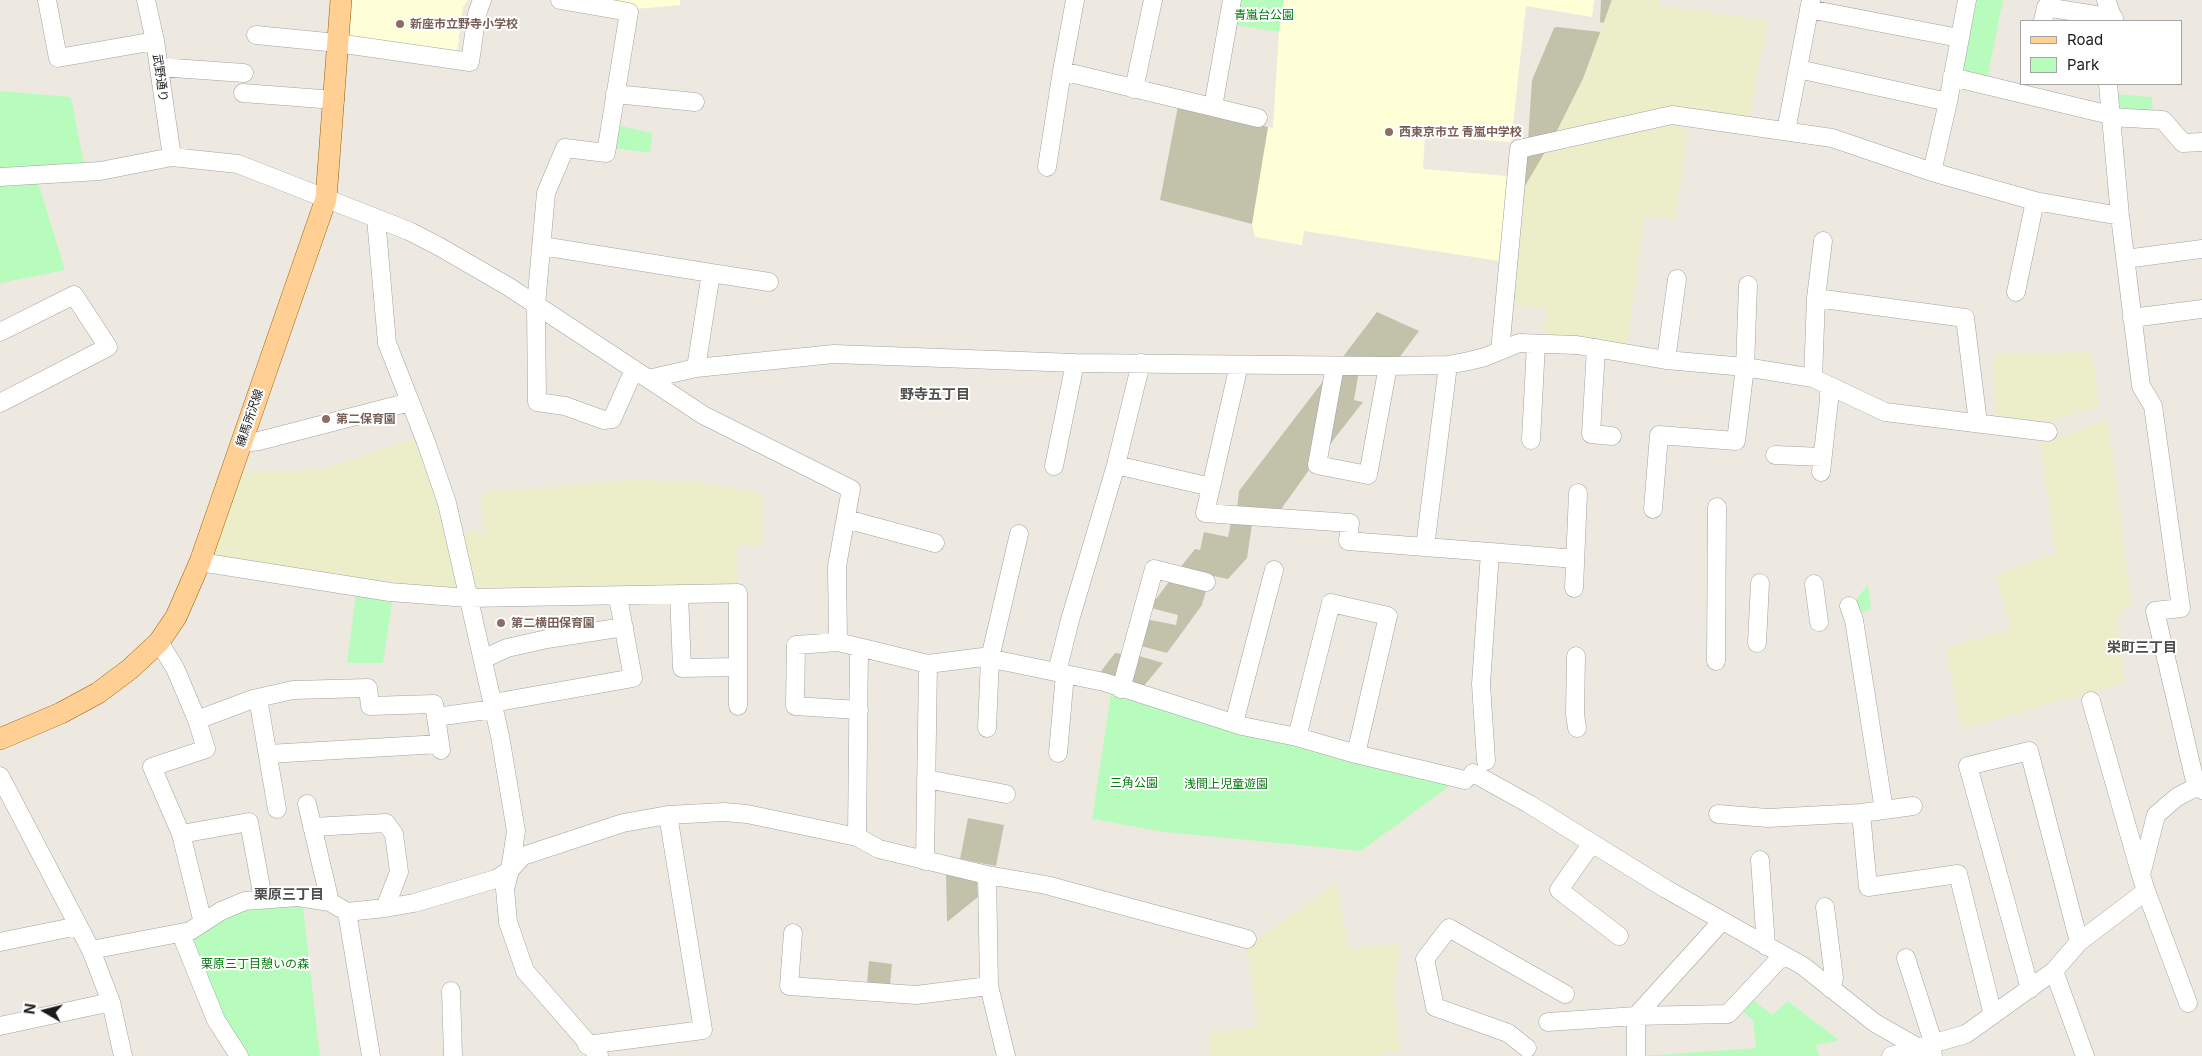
<!DOCTYPE html>
<meta charset="utf-8">
<style>
body{margin:0}
#map{position:relative;width:2202px;height:1056px;overflow:hidden;background:#eee9e0;font-family:Inter,sans-serif}
canvas{display:block}
.legend{position:absolute;left:2020px;top:20px;width:162px;height:65px;box-sizing:border-box;background:#fff;border:1px solid #a4a4a4;margin:0;padding:6px 9px;list-style:none;font-size:15px;color:#1b1b1b}
.legend li{display:flex;align-items:center;gap:10px;height:25px}
.legend b{width:25px;border:1px solid #a4a4a4}
.north{position:absolute;left:20px;top:986px;width:50px;height:50px;-webkit-text-stroke:4px #fff;paint-order:stroke;rotate:278deg;font-size:14px;font-weight:700;line-height:20px;text-align:center;color:#1b1b1b}
.north::after{content:'';display:block;margin:auto;width:18px;height:22px;background:#1b1b1b;clip-path:polygon(50% 0,100% 100%,50% 72%,0 100%)}
</style>
<div id="map">
<canvas width="2202" height="1056"></canvas>
<ul class="legend">
<li><b style="height:6px;background:#ffcf93"></b>Road</li>
<li><b style="height:14px;background:#b8fcbd"></b>Park</li>
</ul>
<div class="north">N</div>
</div>
<script>
const c = document.querySelector('canvas').getContext('2d');
c.lineJoin = 'round';
function fill(path, color) {
  c.fillStyle = color;
  c.fill(path, 'evenodd');
}
function shape(rows) {
  const path = new Path2D();
  for (const r of rows) {
    path.moveTo(r[0], r[1]);
    for (let i = 2; i < r.length; i += 2) path.lineTo(r[i], r[i + 1]);
  }
  return path;
}
function trace(path, color, width, dash) {
  c.strokeStyle = color;
  c.lineWidth = width;
  c.lineCap = dash ? 'butt' : 'round';
  c.setLineDash(dash || []);
  c.stroke(path);
}
function label(font, color, halo, rows, align = 'center') {
  c.font = font + ' Inter,"Noto Sans JP",sans-serif';
  c.lineWidth = 4;
  c.setLineDash([]);
  c.textBaseline = 'middle';
  c.strokeStyle = halo;
  c.fillStyle = color;
  for (const [text, x, y, turn = 0] of rows) {
    c.save();
    c.translate(x, y);
    c.rotate((+turn || 0) * Math.PI / 180);
    c.textAlign = isNaN(turn) ? turn : align;
    if (halo) c.strokeText(text, 0, 0);
    c.fillText(text, 0, 0);
    c.restore();
  }
}
const education = shape([
 [341,0,468,0,463,7,456,59,337,40],
 [577,0,680,0,680,5,635,9],
 [1284,0,1594,0,1592,17,1526,6,1511,142,1425,136,1423,169,1507,176,1500,261,1304,231,1302,245,1255,237,1252,224,1268,127,1273,128,1279,32]
]);
const construction = shape([
 [1601,0,1612,0,1604,23,1600,22],
 [1557,27,1601,32,1583,79,1555,135,1528,141,1532,80,1554,28],
 [1178,106,1268,127,1252,224,1160,200],
 [1547,149,1521,193,1525,159,1531,153],
 [1377,312,1419,331,1399,358,1342,358],
 [1345,370,1359,371,1354,400,1363,402,1324,452,1336,378],
 [1324,380,1309,470,1279,512,1237,510,1239,491],
 [1231,522,1252,524,1247,558,1228,579,1179,569,1195,549,1200,550,1204,532,1228,537],
 [1171,579,1207,587,1202,605,1167,653,1141,646,1145,619,1176,625,1178,615,1151,608,1150,598,1156,599],
 [1115,653,1123,654,1118,678,1098,675],
 [1139,656,1163,663,1142,688,1131,685,1135,658],
 [968,818,1004,825,996,866,960,859],
 [946,872,970,876,977,882,978,897,947,922],
 [869,961,892,964,890,985,867,983]
]);
const farmland = shape([
 [1612,0,1660,0,1660,5,1768,21,1749,119,1671,108,1555,135,1583,79],
 [1671,122,1680,123,1688,134,1675,219,1644,215,1627,347,1543,336,1546,309,1510,304,1521,193,1547,149],
 [2091,352,2100,406,2047,422,1995,415,1993,354],
 [2108,420,2131,603,2117,617,2124,683,1962,729,1946,648,2011,629,1996,575,2056,553,2040,444],
 [419,437,465,595,205,560,235,472,321,470],
 [623,480,696,481,761,494,761,545,737,545,737,590,472,594,456,534,484,531,481,493],
 [1336,883,1348,948,1400,943,1394,985,1400,1052,1384,1053,1384,1056,1210,1056,1210,1032,1258,1027,1247,947]
]);
const park = shape([
 [1241,0,1284,0,1279,32,1236,25],
 [1970,0,2003,0,1987,80,1958,73],
 [0,91,71,97,84,164,0,170],
 [2114,94,2152,97,2153,118,2115,116],
 [617,125,652,133,650,153,613,148],
 [38,182,65,270,0,283,0,184],
 [1868,584,1871,609,1855,615,1852,605],
 [356,594,393,597,383,663,347,663],
 [1111,693,1286,742,1452,784,1361,851,1165,832,1092,819],
 [295,904,303,907,320,1056,244,1056,219,1019,185,935,245,908],
 [1750,997,1772,1015,1788,1001,1839,1040,1816,1045,1819,1056,1641,1056,1756,1048,1753,1020,1741,1010]
]);
const minor = shape([
 [47,0,58,58,155,41],
 [146,0,155,41,172,157],
 [560,0,629,12,606,153,565,148,546,193,536,305,537,402,565,406,604,420,612,419,634,370],
 [1075,0,1062,71,1258,118],
 [2106,0,2114,21],
 [1809,9,1959,38],
 [2043,21,2046,7,2114,18],
 [256,35,337,43,470,62,477,14,482,0],
 [159,67,244,73],
 [1798,69,1948,102],
 [1952,77,2110,115],
 [2108,84,2120,216,2141,386,2153,406,2181,608,2155,611,2194,777,2202,790],
 [1134,89,1153,0],
 [243,93,335,100],
 [615,94,695,102],
 [1213,107,1232,0],
 [2110,117,2163,120,2183,143,2202,142],
 [1786,131,1811,0],
 [1047,167,1062,71],
 [1932,172,1948,102,1967,0],
 [0,177,100,171,172,157,238,164,409,231,440,247,509,287,703,415,851,489,837,566,838,642,928,664,983,657,1104,682,1242,726,1297,737,1356,754,1465,780],
 [376,218,387,343,426,442,447,503,500,736,516,831,510,870,505,889,508,922,525,971,599,1056],
 [542,246,711,273,696,368],
 [2125,259,2202,249],
 [711,273,769,282],
 [2016,292,2035,201],
 [1816,298,1965,318,1978,423],
 [2132,318,2202,309],
 [0,332,74,295,108,347,0,403],
 [1596,348,1591,434,1612,436],
 [1500,351,1519,149,1672,115,1832,138,1932,172,2035,201,2120,216],
 [1666,360,1677,279],
 [1239,365,1205,513,1350,523,1348,541,1425,547],
 [1448,365,1425,547,1490,552,1481,684,1486,761],
 [1335,366,1317,465,1368,475,1388,366],
 [1813,378,1816,298,1823,241],
 [648,379,696,368,834,354,1075,363,1388,366,1448,365,1469,361,1485,357,1519,343,1577,345,1666,360,1745,367,1813,378,1885,412,2048,432],
 [1531,440,1536,344],
 [242,443,259,441,410,402],
 [1775,455,1822,457],
 [1116,465,1211,487],
 [1054,466,1075,363],
 [1821,472,1829,400,1828,385],
 [1653,509,1659,435,1736,441,1745,367,1748,285],
 [846,519,935,543],
 [1490,552,1575,559],
 [200,562,390,592,468,598,738,593,738,706],
 [1814,584,1819,622],
 [1574,588,1578,493],
 [679,594,682,668,738,667],
 [159,642,175,668,197,720,206,749,152,767,181,834,203,923],
 [838,642,796,645,795,706,859,710],
 [1757,643,1760,583],
 [1576,656,1575,714,1577,728],
 [483,659,507,648,547,639,624,627],
 [1716,661,1717,507],
 [1057,672,1070,620,1116,465,1141,363],
 [1121,689,1154,569,1206,582],
 [258,698,277,809],
 [2091,701,2140,872],
 [493,703,633,678,618,597],
 [436,717,494,709],
 [197,720,253,699,293,690,368,688,370,706,434,704,441,750],
 [1234,723,1274,570],
 [987,728,990,658,1019,534],
 [1297,737,1331,603,1388,616,1356,754],
 [1058,753,1065,674],
 [268,754,440,744],
 [1473,773,1529,804,1666,889,1803,966,1875,1023,1933,1056],
 [0,776,91,950,111,1002,123,1056],
 [926,779,1006,794],
 [307,804,330,902],
 [1884,810,1913,806],
 [1861,813,1868,887,1958,874,1993,1015],
 [1718,814,1768,818,1861,813,1884,810,1854,620,1849,606],
 [312,827,386,823,394,834,399,872,385,908],
 [181,834,249,822,263,899],
 [857,837,859,647],
 [1592,843,1559,890,1619,936],
 [1760,860,1766,946],
 [925,861,928,664],
 [987,875,989,986,1006,1056],
 [2146,891,2188,1003],
 [1825,907,1834,978,1831,989],
 [347,912,371,1056],
 [793,933,789,986,916,995,989,986],
 [181,934,216,1020,239,1056],
 [0,942,78,926],
 [91,950,190,931,221,911,245,901,298,897,330,902,347,912,385,908,414,903,496,879,510,870,523,856,623,823,668,815,724,812,747,814,857,837,879,849,987,875,1046,885,1247,939],
 [1906,958,1934,1045],
 [2054,971,2085,1056],
 [2030,989,1968,766,2029,751,2079,942],
 [451,991,453,1056],
 [1548,1022,1636,1016,1728,1014,1783,955],
 [0,1026,111,1002],
 [587,1045,703,1030,668,815],
 [1527,1048,1508,1033,1435,1007,1425,959,1449,928,1565,994],
 [1636,1056,1636,1016,1722,921],
 [1891,1056,1966,1034,2054,971,2079,942,2146,891,2141,875,2156,815,2177,797,2202,784]
]);
const major = shape([
 [0,739,61,713,98,693,130,669,159,642,176,617,200,562,326,199,341,0]
]);
const markers = [
 [400,24,5,"#8d6e63"],
 [1389,132,5,"#8d6e63"],
 [326,419,5,"#8d6e63"],
 [501,623,5,"#8d6e63"]
];
const parkNames = [
 ["青嵐台公園",1264,15],
 ["三角公園",1134,783],
 ["浅間上児童遊園",1226,784],
 ["栗原三丁目憩いの森",255,964]
];
const educationNames = [
 ["新座市立野寺小学校",410,24],
 ["西東京市立 青嵐中学校",1399,132],
 ["第二保育園",336,419],
 ["第二横田保育園",511,623]
];
const streetNames = [
 ["武野通り",160,78,82],
 ["練馬所沢線",250,418,-71]
];
const neighbourhoodNames = [
 ["野寺五丁目",935,395],
 ["栄町三丁目",2142,648],
 ["栗原三丁目",289,895]
];
fill(education, '#ffffd7');
fill(construction, '#c2c2ab');
fill(farmland, '#eceec9');
fill(park, '#b8fcbd');
trace(minor, '#a2a2a2', 19);
trace(major, '#926000', 22);
trace(minor, '#fff', 18);
trace(major, '#ffcf93', 21);
for (const [x, y, r, color] of markers) {
  const dot = new Path2D();
  dot.arc(x, y, r, 0, 2 * Math.PI);
  c.fillStyle = color;
  c.fill(dot);
  trace(dot, '#fff', 2);
}
label('12px', '#057d0d', '#fff', parkNames);
label('bold 12px', '#785e54', '#fff', educationNames, 'left');
label('12px', '#1b1b1b', '#fff', streetNames);
label('bold 14px', '#4e4e4e', '#fff', neighbourhoodNames);
</script>
